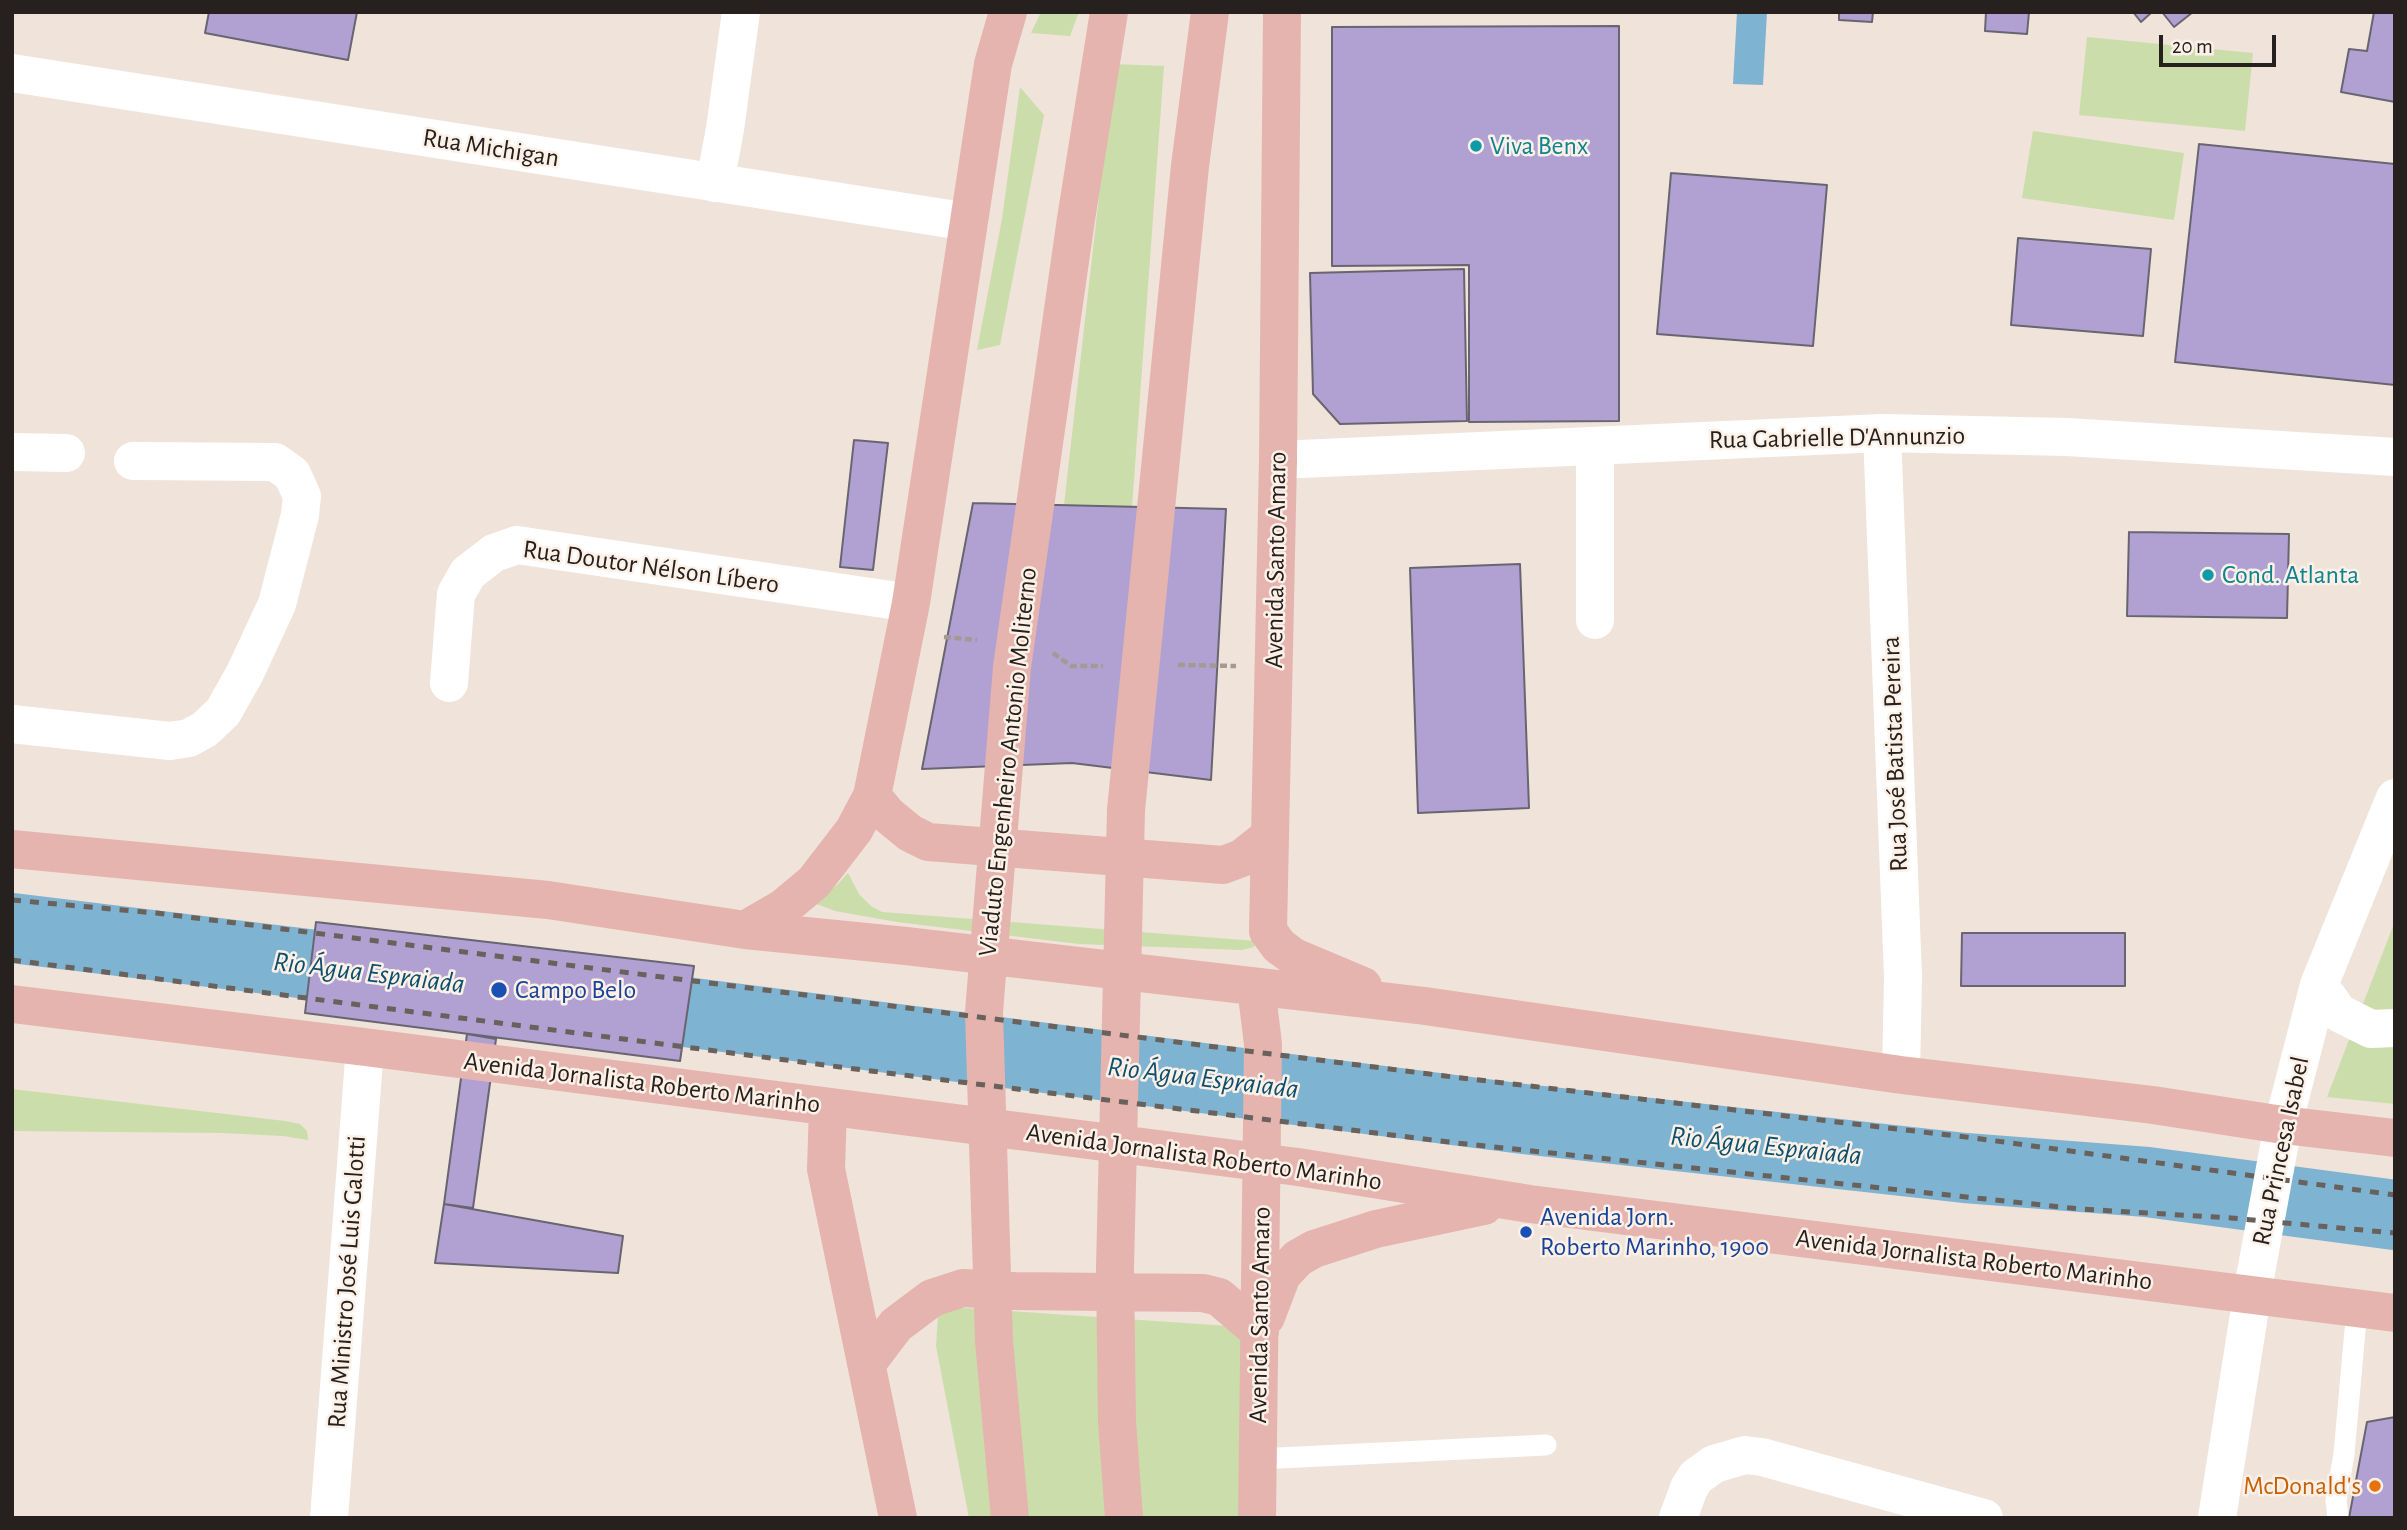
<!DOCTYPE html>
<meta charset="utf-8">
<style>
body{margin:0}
#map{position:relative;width:2407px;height:1530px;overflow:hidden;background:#f0e3da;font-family:"Alegreya Sans",sans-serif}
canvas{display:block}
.frame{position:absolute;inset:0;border:14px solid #26211e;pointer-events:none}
.scale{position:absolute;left:2159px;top:35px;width:117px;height:32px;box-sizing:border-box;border:4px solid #26211e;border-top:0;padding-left:9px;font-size:21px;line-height:24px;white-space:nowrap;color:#26211e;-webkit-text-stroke:5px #fdf1e7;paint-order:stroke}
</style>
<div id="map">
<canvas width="2407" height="1530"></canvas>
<div class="frame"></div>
<div class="scale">20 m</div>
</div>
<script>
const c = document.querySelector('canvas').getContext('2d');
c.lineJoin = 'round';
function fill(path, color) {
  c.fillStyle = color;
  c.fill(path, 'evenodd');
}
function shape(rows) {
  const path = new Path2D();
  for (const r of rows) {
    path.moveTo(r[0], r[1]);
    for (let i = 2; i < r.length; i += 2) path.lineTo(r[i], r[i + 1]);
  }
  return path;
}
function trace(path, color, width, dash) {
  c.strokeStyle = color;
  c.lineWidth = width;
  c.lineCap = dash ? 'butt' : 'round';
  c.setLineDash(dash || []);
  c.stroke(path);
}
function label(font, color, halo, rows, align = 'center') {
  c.font = font + ' "Alegreya Sans",sans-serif';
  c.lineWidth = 5;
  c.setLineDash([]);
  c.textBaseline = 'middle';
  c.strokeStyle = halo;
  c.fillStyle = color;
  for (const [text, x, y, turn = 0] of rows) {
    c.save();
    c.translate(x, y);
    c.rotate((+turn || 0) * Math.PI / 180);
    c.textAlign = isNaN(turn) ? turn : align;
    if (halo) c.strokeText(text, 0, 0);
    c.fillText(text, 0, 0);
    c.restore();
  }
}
const green = shape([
 [1041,12,1079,12,1070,36,1031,33],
 [2087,37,2253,53,2245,131,2079,115],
 [1114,64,1164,66,1132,507,1064,505],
 [1020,87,1044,115,1000,345,977,350,1002,219],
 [2033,131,2184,153,2174,220,2022,198],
 [848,873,859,894,871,906,882,912,1256,941,1254,947,1241,950,1079,944,897,922,835,911,814,903,838,884],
 [2395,921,2395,1104,2327,1097],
 [12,1089,285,1121,300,1124,307,1131,308,1140,283,1136,221,1133,12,1131],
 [951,1307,1228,1326,1242,1341,1243,1518,969,1518,936,1346,938,1316]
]);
const water = shape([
 [1737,12,1767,12,1763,85,1733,84]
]);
const river = shape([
 [12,928,407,976],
 [591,1000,1524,1119,1965,1168,2147,1182,2395,1215]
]);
const building = shape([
 [209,12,357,12,348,60,205,33,209,12],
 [1839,12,1873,12,1872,22,1839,20,1839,12],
 [1986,12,2029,12,2027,34,1985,31,1986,12],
 [2133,12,2152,12,2141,22,2133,12],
 [2162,12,2193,12,2174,27,2162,12],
 [2374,12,2395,12,2395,102,2341,92,2349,49,2367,51,2374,12],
 [1619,26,1619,421,1469,422,1469,265,1332,266,1332,27,1619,26],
 [2199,144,2395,164,2395,385,2175,362,2199,144],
 [1671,173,1827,185,1813,346,1657,334,1671,173],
 [2018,238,2151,249,2143,336,2011,325,2018,238],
 [1464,269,1467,421,1340,424,1313,394,1310,273,1464,269],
 [854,440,888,443,873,570,840,567,854,440],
 [973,503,1226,509,1211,780,1072,763,922,769,973,503],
 [2129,532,2289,534,2287,618,2127,616,2129,532],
 [1520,564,1529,808,1418,813,1410,568,1520,564],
 [316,922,694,966,680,1061,305,1013,316,922],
 [1962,933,2125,933,2125,986,1961,986,1962,933],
 [467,1034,496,1039,473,1208,444,1204,467,1034],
 [444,1204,623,1236,618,1273,435,1263,444,1204],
 [2395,1417,2395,1518,2349,1518,2367,1422,2395,1417]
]);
const path = shape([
 [944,637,977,640],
 [1053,653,1071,666,1103,666],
 [1178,665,1236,666]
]);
const service = shape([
 [1258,1459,1546,1445],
 [2338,1518,2336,1501,2344,1454,2357,1308]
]);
const minor = shape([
 [12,73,969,222],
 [715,183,725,129,741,12],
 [1882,433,1903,977,1901,1075],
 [12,452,66,453],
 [1278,460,1882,433,2067,437,2395,457],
 [1595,620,1595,446],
 [449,683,456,594,468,573,494,553,517,545,911,603],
 [12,724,170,741,189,738,205,729,223,712,245,673,277,604,300,515,302,496,292,474,275,462,133,461],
 [2319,985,2339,1013,2371,1029,2395,1028],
 [329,1518,365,1047],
 [1678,1518,1689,1488,1696,1477,1714,1464,1745,1455,1762,1457,1984,1518],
 [2217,1518,2254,1283,2283,1125,2319,985,2395,798]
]);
const primary = shape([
 [1282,12,1278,460,1268,931,1279,946,1294,957,1363,986],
 [872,796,888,815,910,833,928,842,1223,865,1242,858,1270,836],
 [12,849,548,900,745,930,906,946,1425,1006,1901,1075,2153,1105,2283,1125,2395,1138],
 [745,930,783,908,814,882,854,830,872,796,911,603,993,64,1008,12],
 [1256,987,1263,1044,1257,1518],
 [12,1004,365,1047,1298,1167,1530,1204,2395,1313],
 [828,1107,826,1169,898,1518],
 [1266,1317,1282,1275,1298,1258,1314,1249,1376,1229,1484,1206],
 [868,1362,896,1325,932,1298,963,1288,1014,1291,1203,1293,1219,1297,1260,1332],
 [1010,1518,994,1341,984,1012,1012,667,1076,219,1109,12],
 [1124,1518,1117,1421,1115,1268,1126,810,1190,166,1210,12]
]);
const rail = shape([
 [12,900,156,913,1453,1077,1974,1138,2395,1195],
 [12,960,871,1071,1457,1143,2080,1209,2231,1218,2395,1233]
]);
const markers = [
 [1476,146,7,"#0f9aa8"],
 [2208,575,7,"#0f9aa8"],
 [499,990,9,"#1a4fb4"],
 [1526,1232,7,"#1a4fb4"],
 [2375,1486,7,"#e8710a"]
];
const cultureNames = [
 ["Viva Benx",1490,146],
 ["Cond. Atlanta",2222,575]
];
const streetNames = [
 ["Rua Michigan",491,148,9],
 ["Rua Gabrielle D'Annunzio",1837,438,-1],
 ["Avenida Santo Amaro",1276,560,-89],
 ["Rua Doutor Nélson Líbero",651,567,8],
 ["Rua José Batista Pereira",1895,754,-92],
 ["Viaduto Engenheiro Antonio Moliterno",1008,762,-84],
 ["Avenida Jornalista Roberto Marinho",642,1083,7],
 ["Rua Princesa Isabel",2281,1151,-78],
 ["Avenida Jornalista Roberto Marinho",1204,1157,8],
 ["Avenida Jornalista Roberto Marinho",1974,1260,7],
 ["Rua Ministro José Luis Galotti",347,1282,-86],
 ["Avenida Santo Amaro",1260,1315,-89]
];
const transitNames = [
 ["Campo Belo",515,990],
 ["Avenida Jorn.",1540,1217],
 ["Roberto Marinho, 1900",1540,1247]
];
const foodNames = [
 ["McDonald's",2361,1486]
];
const waterNames = [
 ["Rio Água Espraiada",369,973,7],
 ["Rio Água Espraiada",1203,1078,7],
 ["Rio Água Espraiada",1766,1146,6]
];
fill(green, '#cbddab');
fill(water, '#7fb3d2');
trace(river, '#7fb3d2', 70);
fill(building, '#b0a1d2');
trace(building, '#686571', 2);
trace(path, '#a49a93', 4.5, [7, 3.5]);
trace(service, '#fff', 21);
trace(minor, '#fff', 38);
trace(primary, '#e5b4af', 38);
trace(rail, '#68615c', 5, [9, 9]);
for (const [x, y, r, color] of markers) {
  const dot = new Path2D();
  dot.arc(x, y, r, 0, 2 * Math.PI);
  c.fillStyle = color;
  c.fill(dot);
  trace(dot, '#fdf1e7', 2.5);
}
label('26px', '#0d838f', '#fdf1e7', cultureNames, 'left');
label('26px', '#26211e', '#fdf1e7', streetNames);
label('26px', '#164399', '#fdf1e7', transitNames, 'left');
label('26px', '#c56008', '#fdf1e7', foodNames, 'right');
label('italic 28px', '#0c4f6e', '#fdf1e7', waterNames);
</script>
